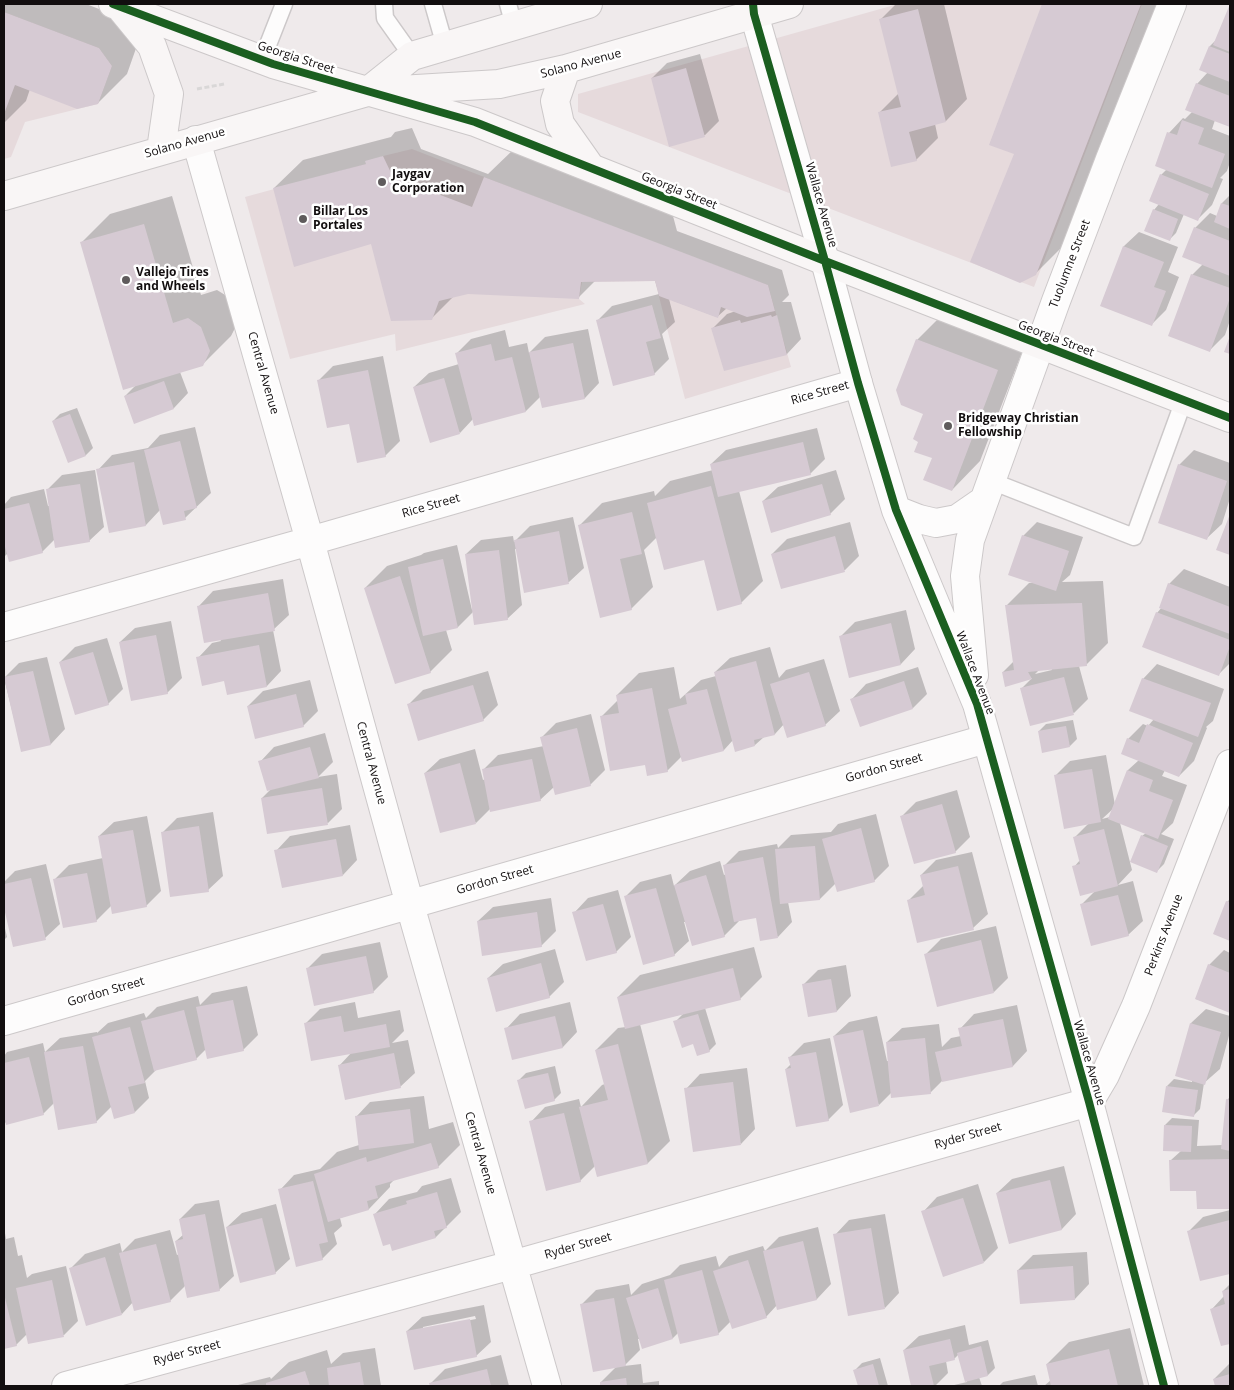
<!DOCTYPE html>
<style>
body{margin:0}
#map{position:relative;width:1234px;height:1390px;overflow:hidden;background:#efeaeb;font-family:"Open Sans",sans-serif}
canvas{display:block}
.frame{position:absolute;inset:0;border:5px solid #120e0f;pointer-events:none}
</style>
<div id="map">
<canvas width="1234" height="1390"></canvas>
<div class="frame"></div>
</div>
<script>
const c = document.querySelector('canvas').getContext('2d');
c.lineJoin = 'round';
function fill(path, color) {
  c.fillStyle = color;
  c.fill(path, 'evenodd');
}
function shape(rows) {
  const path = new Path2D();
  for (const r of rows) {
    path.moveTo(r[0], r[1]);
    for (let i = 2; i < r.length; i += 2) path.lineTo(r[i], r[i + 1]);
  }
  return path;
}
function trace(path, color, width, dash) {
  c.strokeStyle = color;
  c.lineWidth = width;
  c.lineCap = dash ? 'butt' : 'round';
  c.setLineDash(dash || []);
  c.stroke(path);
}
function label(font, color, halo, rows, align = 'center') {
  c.font = font + ' "Open Sans",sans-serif';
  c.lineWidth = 5;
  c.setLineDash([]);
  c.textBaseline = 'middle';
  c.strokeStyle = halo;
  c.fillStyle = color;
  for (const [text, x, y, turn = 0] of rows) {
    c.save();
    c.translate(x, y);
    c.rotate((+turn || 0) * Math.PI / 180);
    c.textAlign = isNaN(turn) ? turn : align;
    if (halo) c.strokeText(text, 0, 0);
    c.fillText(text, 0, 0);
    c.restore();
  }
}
const built = shape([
 [898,4,1142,4,1034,287,578,112,578,94],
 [4,12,99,48,112,66,98,104,25,122,11,157,4,159],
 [412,149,647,240,768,285,791,367,685,399,655,281,582,282,579,299,585,304,396,351,395,334,290,359,245,197,366,164,383,156]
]);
const shadow = shape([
 [4,4,86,4,128,20,140,37,127,74,98,103,30,89,26,101,4,123],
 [896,4,944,4,967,99,946,121,935,124,938,138,916,160,879,113,899,93,881,19],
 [1044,4,1158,4,1064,245,1035,274,1015,153,990,144],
 [1230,6,1230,126,1215,120,1212,129,1230,136,1230,162,1227,171,1220,178,1223,179,1212,205,1198,219,1184,214,1176,233,1169,240,1154,210,1159,204,1161,175,1167,169,1169,133,1183,118,1185,119,1192,112,1197,84,1208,72,1210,46,1218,38],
 [700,54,719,121,705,135,670,145,652,78,667,63],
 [412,128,421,149,488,174,514,149,675,211,673,216,677,231,782,270,789,295,782,302,791,302,801,339,787,354,713,328,727,314,736,311,727,308,717,317,669,299,675,322,662,334,669,359,654,374,597,321,612,306,659,294,655,280,595,281,579,297,468,293,454,296,431,319,371,243,274,188,303,160,391,137,395,132],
 [172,196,201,295,217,290,230,298,238,322,231,336,202,365,180,372,188,393,174,408,135,422,125,396,137,384,82,242,110,214],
 [1229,196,1230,320,1225,335,1210,350,1192,275,1203,264,1195,228,1210,213,1217,216,1222,203],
 [1139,232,1178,247,1168,272,1179,277,1166,310,1151,325,1101,305,1124,246],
 [946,311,1026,342,980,461,952,490,933,458,925,413,917,340],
 [588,329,599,383,585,398,543,406,541,396,526,411,473,419,460,433,414,387,429,373,459,364,457,353,471,339,505,330,509,347,527,343,529,353,545,337],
 [383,356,400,441,385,456,350,423,318,381,333,366],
 [77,408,93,448,86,455,69,461,53,421,60,414],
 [195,427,211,493,185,518,160,510,146,525,110,532,98,470,112,455,148,448,160,435],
 [817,428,825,459,810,474,739,491,763,581,741,603,705,558,657,537,644,550,653,587,631,609,580,525,602,503,654,491,655,496,670,481,713,470,711,464,726,450],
 [1194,450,1230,463,1230,498,1222,524,1207,538,1179,465],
 [95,470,104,527,89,541,55,539,42,552,8,553,4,557,4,505,11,497,44,489,48,506,50,506,48,489,62,475],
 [836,470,845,499,830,514,763,501,778,487],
 [573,517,584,568,569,582,525,591,517,549,515,549,522,605,507,619,474,611,458,627,446,630,452,650,430,672,365,588,387,566,421,555,424,553,457,545,472,610,474,610,466,554,481,540,513,536,514,542,530,526],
 [850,522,859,556,845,570,782,588,772,554,787,539],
 [1037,522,1083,537,1070,575,1062,582,1103,581,1108,643,1086,665,1079,666,1088,699,1074,713,1022,688,1032,678,1006,686,1003,672,1014,661,1007,605,1029,583,1035,583,1023,536],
 [1051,668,1052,670,1035,674,1040,669],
 [1184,569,1230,587,1230,663,1218,675,1157,613,1162,607,1169,584],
 [283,579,289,615,273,630,281,671,267,686,225,680,198,658,212,643,221,641,199,606,213,591],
 [906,610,915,649,901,664,850,676,840,637,855,622],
 [171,621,182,678,167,693,120,642,135,628],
 [107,638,123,689,108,704,60,662,75,647],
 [770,647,779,678,786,670,824,659,840,711,825,725,784,724,775,734,764,737,755,745,733,740,724,750,682,756,667,771,646,764,602,716,618,700,617,695,639,673,674,667,680,699,701,680,716,676,715,672,730,658],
 [47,657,65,729,51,744,22,751,4,678,19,663],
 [1157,664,1224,689,1213,721,1206,727,1207,728,1194,761,1179,776,1165,770,1162,776,1187,785,1173,823,1161,834,1174,839,1164,864,1157,871,1142,836,1146,833,1120,823,1132,870,1118,885,1133,881,1143,921,1128,935,1081,905,1096,890,1074,867,1080,860,1075,837,1089,823,1055,776,1070,761,1106,755,1115,805,1128,770,1139,760,1128,739,1143,724,1148,726,1154,719,1143,679],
 [1114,808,1110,817,1102,819],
 [918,667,927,694,913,708,852,699,866,684],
 [488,671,498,705,483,720,408,705,423,690],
 [310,680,318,711,303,726,248,706,263,691],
 [591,714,605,770,590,785,554,787,540,800,491,808,476,823,425,773,440,759,475,749,483,780,485,779,483,770,498,755,544,746,542,737,556,723],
 [1073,720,1077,739,1070,746,1039,731,1046,724],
 [325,733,333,762,318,777,337,774,342,809,328,823,262,798,271,789,260,762,274,747],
 [957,790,970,837,955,852,902,816,916,802],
 [213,812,223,876,208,890,162,833,177,818],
 [876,814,889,866,874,881,836,883,820,899,788,902,792,922,778,937,757,916,739,921,724,936,686,922,684,922,689,941,674,955,625,897,640,882,671,874,674,886,690,871,720,861,724,875,726,874,725,865,739,851,777,844,778,848,791,835,831,832,838,824],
 [147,816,161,891,146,906,112,905,96,921,54,880,69,865,103,858,99,836,114,822],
 [350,825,357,860,343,875,276,851,290,836],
 [972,852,988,914,973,928,908,901,924,885,921,875,936,860],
 [46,864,60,924,45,938,14,946,4,903,4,882,15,871],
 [618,890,631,937,616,952,574,913,588,898],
 [551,898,556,931,541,946,478,921,493,907],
 [1230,899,1230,940,1215,934,1227,902],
 [4,924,7,937,4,940],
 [996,926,1008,978,994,992,926,954,941,939],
 [380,942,388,977,373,992,307,969,322,954],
 [754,947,762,977,740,999,705,1008,716,1044,709,1051,694,1043,675,1022,683,1014,640,1024,670,1141,648,1163,595,1166,580,1181,531,1122,545,1107,579,1099,581,1107,602,1085,605,1084,596,1050,618,1028,626,1027,618,997,640,975],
 [555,949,564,982,549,997,488,978,503,964],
 [1224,950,1230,953,1230,1011,1196,999,1209,965],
 [846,965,851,996,837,1011,809,1016,803,985,818,970],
 [247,986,258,1035,243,1050,206,1049,196,1059,157,1069,145,1081,149,1098,135,1112,112,1106,96,1122,54,1103,43,1114,7,1121,4,1124,4,1056,7,1052,43,1043,45,1052,60,1038,97,1032,97,1033,108,1023,144,1013,146,1018,157,1007,198,996,200,1005,212,993],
 [355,1002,358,1018,400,1010,404,1031,392,1043,408,1040,415,1073,400,1087,339,1066,352,1052,305,1024,320,1009],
 [570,1002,577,1032,563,1047,513,1059,506,1029,520,1014],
 [1017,1005,1027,1051,1013,1066,942,1081,930,1093,892,1092,879,1105,834,1036,849,1022,877,1016,887,1061,889,1061,887,1042,902,1028,939,1024,942,1047,951,1038,961,1036,960,1029,974,1014],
 [1206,1009,1230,1016,1230,1032,1220,1069,1204,1083,1200,1109,1193,1116,1167,1086,1174,1079,1192,1082,1191,1023],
 [830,1038,843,1105,828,1120,786,1069,791,1064,790,1057,804,1043],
 [555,1066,561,1093,554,1100,519,1080,526,1073],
 [747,1068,755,1129,741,1144,686,1089,700,1074],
 [424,1096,429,1129,453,1122,460,1145,438,1167,395,1179,390,1184,390,1187,369,1209,340,1218,342,1226,334,1233,337,1244,322,1259,280,1190,294,1175,320,1169,337,1152,359,1145,356,1117,370,1102],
 [1230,1097,1230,1208,1198,1208,1198,1190,1171,1160,1181,1151,1165,1125,1172,1118,1199,1120,1197,1146,1223,1145,1227,1100],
 [1064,1166,1076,1214,1062,1229,1010,1242,997,1193,1012,1179],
 [451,1178,461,1212,436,1237,391,1243,375,1214,389,1199,417,1192,422,1186],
 [978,1184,998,1248,984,1262,923,1212,937,1197],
 [219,1200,234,1276,219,1290,185,1286,170,1301,133,1302,122,1314,70,1269,85,1254,120,1243,122,1252,135,1239,170,1230,177,1255,179,1254,176,1241,184,1234,180,1219,195,1204],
 [276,1204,290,1259,275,1273,227,1227,242,1213],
 [1230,1210,1230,1273,1201,1280,1189,1231,1203,1217],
 [885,1214,899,1293,885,1308,835,1235,849,1220],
 [4,1227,6,1239,14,1237,18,1256,22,1255,27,1278,32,1274,66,1266,78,1321,64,1335,29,1343,27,1334,16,1345,4,1348],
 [818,1227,831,1284,817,1299,777,1305,766,1317,731,1321,718,1334,679,1332,673,1338,638,1339,640,1350,624,1366,641,1364,643,1383,659,1381,659,1386,602,1386,601,1382,617,1366,582,1304,596,1290,629,1284,631,1295,642,1284,670,1275,680,1265,716,1256,719,1267,729,1256,763,1246,765,1251,779,1237],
 [1087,1252,1089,1284,1075,1299,1018,1270,1033,1255],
 [1230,1284,1230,1342,1222,1345,1212,1309,1224,1296,1223,1291],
 [484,1305,491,1342,476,1356,407,1331,422,1317],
 [475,1316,476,1319,423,1329,423,1327],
 [965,1325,969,1345,988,1340,995,1368,988,1375,979,1377,982,1386,950,1386,967,1382,959,1354,954,1359,946,1361,948,1373,935,1386,912,1386,904,1350,919,1336],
 [1130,1328,1144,1386,1044,1386,1051,1380,1047,1364,1069,1342],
 [375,1348,381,1386,234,1386,270,1377,271,1379,289,1362,327,1350,331,1364,343,1353],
 [501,1355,509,1386,431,1386,431,1383,445,1369],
 [880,1358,888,1386,859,1386,855,1370,862,1363],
 [1229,1364,1230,1364,1230,1386,1216,1386,1214,1379],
 [1035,1375,1038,1386,999,1386,1003,1382]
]);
const building = shape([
 [1042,4,1141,4,1036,275,1020,283,970,262,1014,154,989,145],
 [1230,4,1230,52,1213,45],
 [918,9,946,122,909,132,917,161,891,167,878,112,901,107,879,19],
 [4,12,99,48,112,66,98,104,77,109,15,85,4,114],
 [1209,46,1230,54,1230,82,1199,70],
 [686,68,705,137,669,147,651,78],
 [1196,83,1230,96,1230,127,1185,110],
 [1182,120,1204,128,1198,144,1225,154,1212,188,1155,166,1167,132,1177,135],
 [383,156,393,177,472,207,484,177,768,285,775,311,747,317,721,307,718,318,659,296,655,281,581,282,579,299,468,294,439,301,432,320,391,321,371,244,294,267,273,188,366,164,365,161],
 [1160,174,1209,194,1198,221,1149,201],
 [1221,203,1230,206,1230,229,1214,222],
 [1153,209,1178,219,1170,241,1144,231],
 [144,224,173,323,188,318,201,327,210,351,203,366,123,390,80,242],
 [1194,227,1230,241,1230,276,1182,257],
 [1123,246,1164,262,1154,287,1166,291,1152,326,1100,306],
 [1191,274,1230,288,1230,298,1210,352,1168,336],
 [652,305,661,338,646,342,655,375,613,386,596,320],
 [771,315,772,317,777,315,787,355,724,371,711,328,740,320,741,323],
 [1230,336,1230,354,1224,352],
 [916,339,998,370,952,491,923,480,932,458,914,452,918,442,913,439,923,414,901,405,896,390],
 [573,343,585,399,542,408,529,352],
 [491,344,495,361,512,357,526,412,474,426,455,353],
 [368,370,386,457,357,463,349,424,327,428,317,380],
 [444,378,460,434,430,443,413,387],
 [164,381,174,409,134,424,124,396],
 [70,414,86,456,68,463,52,421],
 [180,441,197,508,184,511,186,520,163,525,144,450],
 [803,442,811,475,718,497,710,464],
 [134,462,146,526,109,533,96,469],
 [1178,464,1227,481,1207,540,1158,523],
 [80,484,90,542,55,548,46,489],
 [822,484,831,515,771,533,762,501],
 [711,486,742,604,717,611,704,560,664,570,647,503],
 [29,503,43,553,9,562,4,543,4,509],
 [632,512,642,554,620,559,632,610,600,618,578,525],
 [1230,514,1230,555,1216,550],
 [559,531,569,584,524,593,514,540],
 [1022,535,1069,551,1056,591,1008,575],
 [835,536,845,572,781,589,771,554],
 [499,550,508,620,474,625,465,554],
 [443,559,458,628,423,636,408,567],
 [400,576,431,673,395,684,364,588],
 [1168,583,1230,607,1230,634,1159,608],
 [268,593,275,631,204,643,197,606],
 [1082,603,1087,666,1028,672,1032,679,1005,687,1002,672,1014,670,1005,605],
 [1156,612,1230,640,1230,646,1219,676,1142,647],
 [891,623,901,665,849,678,839,636],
 [156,635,168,694,131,701,119,642],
 [259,645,267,687,227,695,224,681,202,686,196,657],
 [93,652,109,705,75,715,59,662],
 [756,661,775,735,754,740,755,746,735,752,714,672],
 [33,671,51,745,21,752,4,677],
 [809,672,826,726,787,738,770,684],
 [1064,677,1074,715,1030,726,1020,688],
 [1142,678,1211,703,1198,737,1129,711],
 [904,681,913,709,860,727,850,699],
 [473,685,484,721,418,741,407,704],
 [652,688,668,772,647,776,645,765,610,771,600,716,619,713,616,695],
 [707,689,724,751,682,762,668,709,687,704,685,694],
 [296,694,304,727,255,739,247,706],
 [1147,724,1193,743,1179,777,1121,754,1127,738,1139,743],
 [1066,726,1070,747,1042,753,1038,731],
 [577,728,591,786,555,795,540,737],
 [310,747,319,778,267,791,258,761],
 [532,759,541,801,490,812,482,769],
 [460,763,476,824,440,833,424,773],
 [1092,769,1101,822,1064,829,1054,775],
 [1127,770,1153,780,1149,791,1173,800,1158,839,1108,819],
 [322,788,328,825,267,834,261,798],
 [942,804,956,853,914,864,900,816],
 [199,826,209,892,170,897,161,832],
 [861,828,875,882,837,892,822,839],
 [1104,829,1118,886,1080,896,1072,866,1080,864,1073,837],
 [133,830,147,907,112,914,98,836],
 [1141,835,1168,846,1157,873,1130,862],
 [336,839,343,876,282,888,274,850],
 [815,846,820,900,780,904,775,849],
 [763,857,778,938,760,941,756,918,734,922,723,865],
 [958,866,974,930,917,943,907,900,925,895,920,875],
 [87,873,97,922,63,928,53,879],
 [706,875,725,937,692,946,674,885],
 [31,878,46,940,13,947,4,908,4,884],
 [656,888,675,956,643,965,624,896],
 [1118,895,1129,936,1091,946,1080,904],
 [1226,901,1230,902,1230,941,1213,934],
 [603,904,617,953,586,961,572,912],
 [537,912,542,947,482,956,477,921],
 [981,940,994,993,937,1007,924,954],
 [366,956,374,993,314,1006,306,968],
 [541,963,550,998,496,1012,487,978],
 [1208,964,1230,973,1230,1013,1195,999],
 [733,968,741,1000,625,1029,617,997],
 [831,979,837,1012,808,1017,802,984],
 [233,1000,244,1051,207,1059,196,1007],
 [184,1010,197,1060,154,1071,141,1021],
 [698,1014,710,1052,697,1056,693,1044,682,1048,673,1021],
 [341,1016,344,1032,386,1024,390,1047,311,1061,304,1023],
 [555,1016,563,1048,512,1060,504,1028],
 [1003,1019,1013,1067,942,1082,935,1052,962,1046,958,1028],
 [1190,1023,1221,1032,1205,1085,1175,1076],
 [130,1027,145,1083,128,1087,135,1113,114,1119,92,1037],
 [863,1030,879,1106,850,1113,833,1036],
 [925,1038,931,1094,891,1098,886,1042],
 [618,1044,648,1164,597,1177,579,1107,608,1100,595,1050],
 [83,1046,97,1123,58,1130,44,1052],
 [816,1052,829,1121,796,1127,785,1069,791,1068,788,1057],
 [394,1053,401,1088,345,1100,338,1065],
 [29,1057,44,1115,6,1125,4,1114,4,1063],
 [548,1073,555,1101,525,1109,517,1080],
 [733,1082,741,1145,693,1152,684,1088],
 [1166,1086,1198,1090,1194,1117,1162,1112],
 [1226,1099,1230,1100,1230,1151,1221,1149],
 [410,1109,414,1143,359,1150,355,1116],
 [564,1113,581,1182,546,1191,529,1121],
 [1164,1125,1192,1126,1191,1152,1163,1151],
 [431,1143,439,1168,375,1186,378,1198,367,1201,369,1210,328,1222,314,1174,366,1157,367,1162],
 [1230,1159,1230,1209,1197,1209,1196,1191,1170,1191,1169,1160],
 [1050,1180,1062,1230,1009,1244,996,1193],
 [313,1181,328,1242,319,1244,323,1260,296,1267,278,1189],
 [437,1192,447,1228,434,1231,436,1238,392,1251,390,1244,383,1246,373,1214,407,1204,406,1201],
 [963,1198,984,1263,943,1277,921,1211],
 [205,1214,220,1291,187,1298,175,1241,183,1239,179,1219],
 [262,1218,276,1274,240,1283,226,1227],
 [1230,1220,1230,1274,1200,1281,1187,1231],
 [871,1228,885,1309,848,1316,833,1234],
 [803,1241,817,1300,777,1310,763,1251],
 [156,1244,171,1302,134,1311,119,1253],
 [105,1257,122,1315,86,1326,69,1268],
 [748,1260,767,1318,732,1329,713,1271],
 [1073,1266,1075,1300,1020,1304,1017,1270],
 [702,1270,719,1335,680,1344,664,1280],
 [52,1280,64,1337,28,1344,16,1288],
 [658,1288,673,1339,642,1349,626,1298],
 [1230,1289,1230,1344,1221,1346,1210,1309,1225,1304,1222,1291],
 [4,1294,17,1346,4,1349],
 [614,1298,626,1366,593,1372,580,1304],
 [470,1319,477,1357,414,1370,406,1331],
 [950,1339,955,1360,929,1366,934,1386,911,1386,903,1350],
 [981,1346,988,1376,965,1382,957,1353],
 [1109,1349,1118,1386,1051,1386,1046,1364],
 [360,1362,364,1386,329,1386,327,1368],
 [873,1364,879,1386,858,1386,853,1370],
 [487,1369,491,1386,430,1386,429,1383],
 [305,1371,310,1386,266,1386,266,1383],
 [1230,1374,1230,1386,1215,1386,1213,1379],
 [626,1378,627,1386,600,1386,600,1382]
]);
const path = shape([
 [197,89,224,84]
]);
const service = shape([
 [384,4,385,18,412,56],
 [433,4,445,46],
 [508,4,514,26],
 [262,60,284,4],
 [991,481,1134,537,1184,400]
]);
const minor = shape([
 [196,140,310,541,410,905,547,1386],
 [4,627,310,541,858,383],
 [4,1021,986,739],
 [66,1386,512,1265,1089,1102,1105,1075,1136,1006,1230,764]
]);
const tertiary = shape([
 [753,4,754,14,825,261,858,383,896,510,977,704,1089,1102,1164,1386],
 [896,510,919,519,936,523,957,519,983,501],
 [974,675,965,576,970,540,1056,301,1110,159,1172,4]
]);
const secondary = shape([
 [113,4,273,64,475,122,825,261,1230,418],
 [120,7,152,46,169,94,161,150],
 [566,69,555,101,560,124,591,168],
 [367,92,412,56,588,4],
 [4,196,367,92,499,84,566,69,789,4]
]);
const cycleway = shape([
 [113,4,273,64,475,122,825,261,1230,418],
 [753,4,754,14,825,261,858,383,896,510,977,704,1089,1102,1164,1386]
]);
const markers = [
 [382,182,5,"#5f5b5c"],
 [303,219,5,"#5f5b5c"],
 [126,280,5,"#5f5b5c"],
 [948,426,5,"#5f5b5c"]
];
const streetNames = [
 ["Georgia Street",296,58,18],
 ["Solano Avenue",581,64,-15],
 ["Solano Avenue",185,143,-16],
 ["Georgia Street",679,191,22],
 ["Wallace Avenue",821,205,74],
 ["Tuolumne Street",1070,264,-69],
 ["Georgia Street",1056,339,21],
 ["Central Avenue",263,373,74],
 ["Rice Street",820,393,-16],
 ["Rice Street",431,506,-16],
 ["Wallace Avenue",975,673,69],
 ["Central Avenue",371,763,75],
 ["Gordon Street",884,768,-16],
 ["Gordon Street",495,880,-16],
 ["Perkins Avenue",1164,935,-69],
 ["Gordon Street",106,992,-16],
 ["Wallace Avenue",1089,1063,74],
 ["Ryder Street",968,1136,-16],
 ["Central Avenue",480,1153,74],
 ["Ryder Street",578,1246,-16],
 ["Ryder Street",187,1353,-15]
];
const poiNames = [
 ["Jaygav",392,175],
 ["Corporation",392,189],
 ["Billar Los",313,212],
 ["Portales",313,226],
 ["Vallejo Tires",136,273],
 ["and Wheels",136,287],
 ["Bridgeway Christian",958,419],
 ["Fellowship",958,433]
];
fill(built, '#e6dadc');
fill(shadow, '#0003');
fill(building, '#d6cad3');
trace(service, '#ccc8c9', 19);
trace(minor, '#ccc8c9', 30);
trace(tertiary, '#ccc8c9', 30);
trace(secondary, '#ccc8c9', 30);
trace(path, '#d9d7d7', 3, [5, 2.5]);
trace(service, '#fdfcfc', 16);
trace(minor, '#fdfcfc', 28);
trace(tertiary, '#fdfcfc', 28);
trace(secondary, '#f9f6f6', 28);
trace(cycleway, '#1b5e20', 8);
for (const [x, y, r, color] of markers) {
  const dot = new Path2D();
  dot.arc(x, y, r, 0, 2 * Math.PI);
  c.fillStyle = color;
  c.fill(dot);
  trace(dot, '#fff', 2);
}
label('12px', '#120e0f', '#fff', streetNames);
label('bold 12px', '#120e0f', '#fff', poiNames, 'left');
</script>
